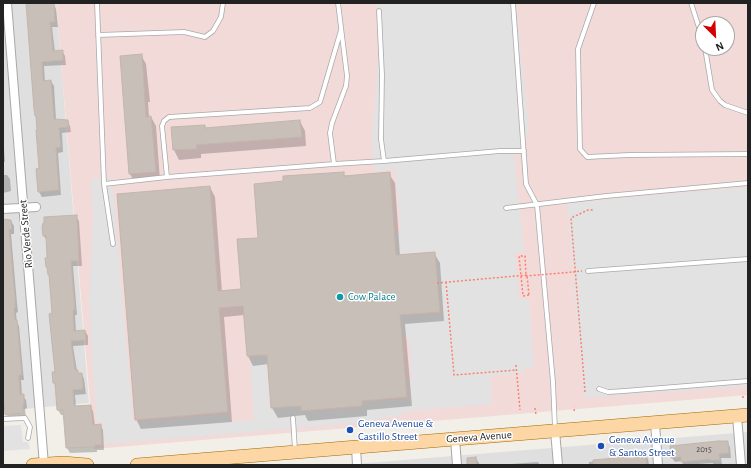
<!DOCTYPE html>
<style>
body{margin:0}
#map{position:relative;width:751px;height:468px;overflow:hidden;background:#f2efe9;font-family:"Alegreya Sans",sans-serif}
canvas{display:block}
.frame{position:absolute;inset:0;border:4px solid #222;pointer-events:none}
.north{position:absolute;left:695px;top:16px;width:40px;height:40px;box-sizing:border-box;background:#fff;border:1px solid #a7a7a7;border-radius:50%;rotate:156deg;font-size:11px;font-weight:700;line-height:16px;text-align:center;color:#222}
.north::after{content:'';display:block;margin:auto;width:14px;height:18px;background:#d40000;clip-path:polygon(50% 0,100% 100%,50% 72%,0 100%)}
</style>
<div id="map">
<canvas width="751" height="468"></canvas>
<div class="frame"></div>
<div class="north">N</div>
</div>
<script>
const c = document.querySelector('canvas').getContext('2d');
c.lineJoin = 'round';
function fill(path, color) {
  c.fillStyle = color;
  c.fill(path, 'evenodd');
}
function shape(rows) {
  const path = new Path2D();
  for (const r of rows) {
    path.moveTo(r[0], r[1]);
    for (let i = 2; i < r.length; i += 2) path.lineTo(r[i], r[i + 1]);
  }
  return path;
}
function trace(path, color, width, dash) {
  c.strokeStyle = color;
  c.lineWidth = width;
  c.lineCap = dash ? 'butt' : 'round';
  c.setLineDash(dash || []);
  c.stroke(path);
}
function label(font, color, halo, rows, align = 'center') {
  c.font = font + ' "Alegreya Sans",sans-serif';
  c.lineWidth = 3;
  c.setLineDash([]);
  c.textBaseline = 'middle';
  c.strokeStyle = halo;
  c.fillStyle = color;
  for (const [text, x, y, turn = 0] of rows) {
    c.save();
    c.translate(x, y);
    c.rotate((+turn || 0) * Math.PI / 180);
    c.textAlign = isNaN(turn) ? turn : align;
    if (halo) c.strokeText(text, 0, 0);
    c.fillText(text, 0, 0);
    c.restore();
  }
}
const residential = shape([
 [3,3,56,3,89,403,3,411],
 [748,432,748,465,342,465]
]);
const commercial = shape([
 [56,3,748,3,748,395,94,449],
 [703,24,727,24,727,48,703,48]
]);
const parking = shape([
 [377,3,516,3,529,131,514,156,524,252,515,253,519,299,529,299,534,367,524,368,524,373,490,376,492,404,410,411,395,417,386,417,370,422,104,444,102,422,96,422,89,300,93,218,91,191,92,179,112,178,133,422,229,414,230,422,254,420,250,358,266,356,271,409,300,407,300,412,364,407,363,402,410,399,408,380,412,379,409,337,403,337,401,310,408,310,409,316,441,314,436,251,398,254,396,234,401,233,395,169,374,171,372,137,379,49],
 [748,187,748,386,584,398,567,203],
 [21,425,23,442,28,442,30,449,3,451,3,426]
]);
const shadow = shape([
 [27,3,53,4,56,9,58,27,52,27,55,52,62,51,65,56,66,65,44,66,45,82,51,81,54,86,56,120,67,121,70,126,71,132,62,133,63,152,58,153,61,195,42,197,39,192,40,169,38,131],
 [141,55,146,64,150,102,148,102,149,117,151,117,156,126,160,180,135,183,130,174,121,57],
 [300,121,305,131,306,146,201,154,201,158,179,160,174,150,172,128,205,126,206,129],
 [3,136,5,162,3,162,4,175,7,175,10,179,11,191,3,193],
 [343,173,346,177,389,174,395,183,400,256,434,253,440,263,444,321,405,324,412,406,367,410,367,416,308,421,305,415,278,418,272,408,269,364,253,366,248,356,244,315,224,317,232,422,141,429,136,419,210,187,215,197,222,292,242,290,259,238,284,182],
 [76,216,79,221,82,266,73,266,77,315,75,315,76,332,85,331,88,336,88,345,73,346,77,371,79,374,82,374,84,379,86,394,75,395,76,407,90,406,93,411,95,426,100,425,103,430,104,450,97,450,97,452,70,453,67,448,64,415,61,415,58,410,56,387,54,383,56,372,53,314,49,270,47,267,48,259,47,241,44,236],
 [3,221,11,221,14,226,14,234,11,234,17,303,18,312,16,313,17,323,19,326,23,371,24,380,21,380,22,395,26,400,27,408,25,409,26,418,9,419,3,407],
 [727,442,730,447,731,458,721,458,722,465,713,465,713,463,683,465,682,461,675,462,672,458,671,447,697,443],
 [626,454,645,454,648,459,649,465,584,465,589,465,589,462,618,459],
 [476,458,480,465,468,465],
 [538,462,540,465,498,465]
]);
const building = shape([
 [26,3,54,3,55,22,50,22,53,51,63,50,63,60,42,62,43,81,51,80,54,119,68,120,69,127,59,128,61,147,56,148,59,190,38,192,36,169,39,168,36,130,37,130,36,116,35,116,34,109,26,3],
 [142,54,146,117,151,116,156,172,129,174,120,56,142,54],
 [300,120,302,137,196,145,197,149,173,150,171,127,205,125,205,128,300,120],
 [344,172,344,176,390,172,396,255,435,252,440,312,400,315,407,397,362,401,362,406,301,411,301,406,271,408,267,355,247,356,243,306,219,308,228,412,135,420,117,194,210,186,218,291,241,289,237,239,258,238,254,184,283,181,283,176,344,172],
 [77,215,79,261,71,261,75,310,73,310,74,331,85,330,86,340,71,341,75,370,78,370,78,373,82,373,83,389,73,390,74,406,91,405,93,425,101,424,102,445,95,445,95,447,66,448,63,410,57,410,55,383,53,383,52,372,55,372,49,314,52,313,50,287,49,275,48,275,47,267,46,267,45,258,47,258,47,255,46,236,43,236,42,227,43,223,44,223,44,217,77,215],
 [3,219,11,220,12,229,9,230,15,297,15,308,14,308,15,320,17,320,21,365,22,375,19,375,20,394,24,394,24,403,23,404,23,413,5,415,4,405,3,405,3,219],
 [718,441,728,441,729,453,719,454,720,460,710,460,710,459,681,462,681,457,671,458,670,446,718,441],
 [645,452,647,465,593,465,593,460,616,458,616,455,626,453,645,452],
 [476,457,477,465,467,465,467,458,476,457]
]);
const path = shape([
 [573,272,582,271],
 [446,282,454,375,517,370],
 [437,283,527,275,529,295],
 [516,365,520,410],
 [585,392,571,218,588,210,594,210],
 [743,396,743,398],
 [535,408,536,415],
 [574,411,575,407]
]);
const service = shape([
 [97,3,104,184,113,244],
 [513,3,526,184,537,205,553,382,555,429],
 [594,3,578,49,580,149,587,157,629,155,748,154],
 [691,3,703,40],
 [379,11,382,75,381,139,384,161,500,151,524,151],
 [98,35,184,32,205,37,213,31,221,17,223,3],
 [705,48,712,90,720,101,725,105,748,113],
 [334,164,330,133,332,123,346,86,347,76,338,3],
 [167,177,162,126,164,121,169,117,310,108,320,102,341,30],
 [104,184,167,177,334,164,384,161],
 [506,208,606,196,748,183],
 [588,271,748,259],
 [599,389,608,392,624,391,748,381],
 [293,418,295,450],
 [3,419,25,418,30,427,28,438]
]);
const minor = shape([
 [7,3,44,465],
 [3,209,36,207],
 [737,416,741,465],
 [655,423,658,465],
 [555,431,558,465],
 [455,439,457,465],
 [356,447,357,465]
]);
const primary = shape([
 [33,465,63,463,87,465],
 [137,465,748,415]
]);
const pathBridge = shape([
 [529,295,523,296,519,256,525,256,526,276,573,272]
]);
const markers = [
 [340,297,4,"#0f9aa8"],
 [350,430,4,"#1a4fb4"],
 [601,446,4,"#1a4fb4"]
];
const numberNames = [
 ["2015",704,449]
];
const streetNames = [
 ["Rio Verde Street",26,234,-95],
 ["Geneva Avenue",479,437,-4]
];
const cultureNames = [
 ["Cow Palace",348,297]
];
const transitNames = [
 ["Geneva Avenue &",358,424],
 ["Castillo Street",358,437],
 ["Geneva Avenue",609,440],
 ["& Santos Street",609,453]
];
fill(residential, '#e0dfdf');
fill(commercial, '#f2dad9');
fill(parking, '#e2e2e2');
fill(shadow, '#0003');
fill(building, '#c7bfb8');
trace(building, '#c4b6ab', 1);
trace(service, '#a9a9a9', 5.5);
trace(minor, '#a9a9a9', 10);
trace(primary, '#a06b00', 14);
trace(path, '#fa8072', 1.5, [2, 2]);
trace(service, '#fff', 4);
trace(minor, '#fff', 8);
trace(primary, '#fcd6a4', 13);
trace(pathBridge, '#fa8072', 1.5, [2, 2]);
for (const [x, y, r, color] of markers) {
  const dot = new Path2D();
  dot.arc(x, y, r, 0, 2 * Math.PI);
  c.fillStyle = color;
  c.fill(dot);
  trace(dot, '#fff', 1.5);
}
label('9px', '#4b4948', null, numberNames);
label('11px', '#222', '#fff', streetNames);
label('11px', '#0d838f', '#fff', cultureNames, 'left');
label('11px', '#164399', '#fff', transitNames, 'left');
</script>
